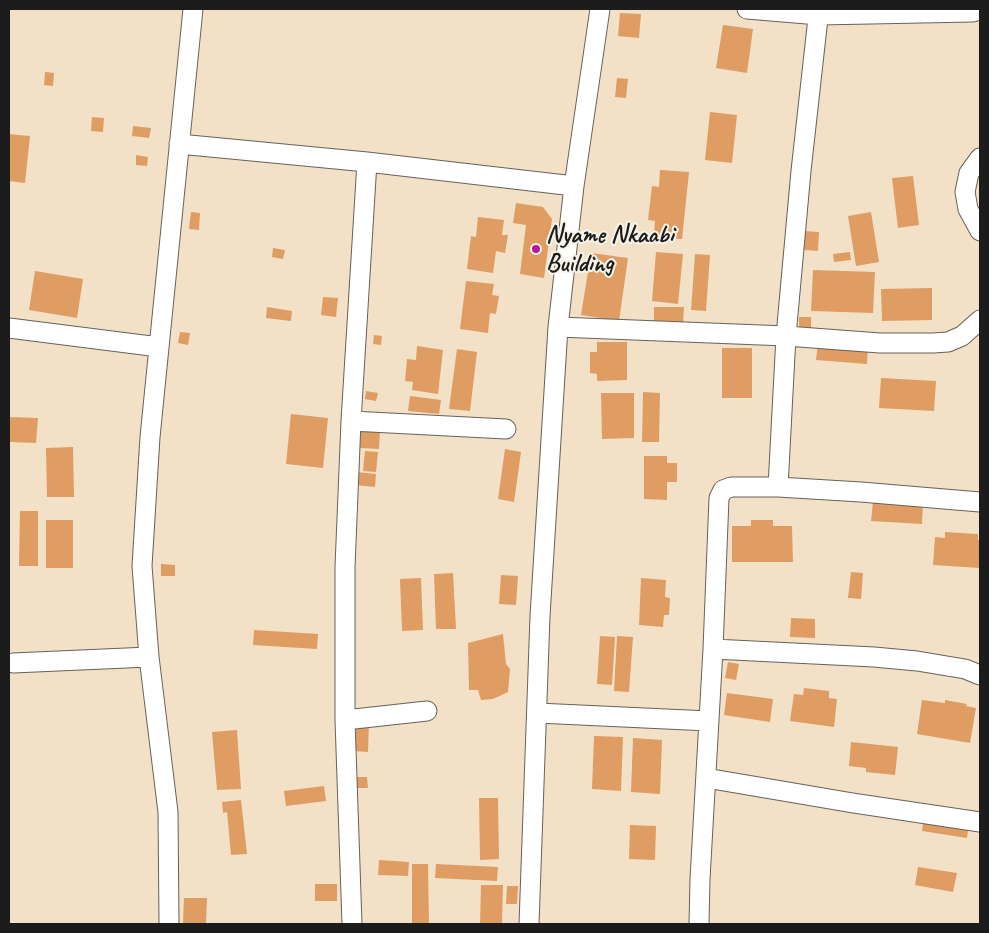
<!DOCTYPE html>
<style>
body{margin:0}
#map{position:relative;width:989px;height:933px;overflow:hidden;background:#f3e1c7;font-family:Caveat,sans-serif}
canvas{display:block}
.frame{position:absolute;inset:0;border:10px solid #1c1c1c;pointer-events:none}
</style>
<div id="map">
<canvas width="989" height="933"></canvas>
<div class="frame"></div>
</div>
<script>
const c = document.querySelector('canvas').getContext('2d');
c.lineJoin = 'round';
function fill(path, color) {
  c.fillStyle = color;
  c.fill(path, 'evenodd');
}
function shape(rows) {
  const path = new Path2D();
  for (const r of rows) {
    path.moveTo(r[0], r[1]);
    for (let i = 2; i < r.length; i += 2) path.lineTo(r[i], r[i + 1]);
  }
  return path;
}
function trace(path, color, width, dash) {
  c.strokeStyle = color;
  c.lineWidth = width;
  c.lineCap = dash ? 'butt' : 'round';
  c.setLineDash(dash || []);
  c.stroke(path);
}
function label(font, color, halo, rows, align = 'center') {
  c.font = font + ' Caveat,sans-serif';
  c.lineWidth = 4;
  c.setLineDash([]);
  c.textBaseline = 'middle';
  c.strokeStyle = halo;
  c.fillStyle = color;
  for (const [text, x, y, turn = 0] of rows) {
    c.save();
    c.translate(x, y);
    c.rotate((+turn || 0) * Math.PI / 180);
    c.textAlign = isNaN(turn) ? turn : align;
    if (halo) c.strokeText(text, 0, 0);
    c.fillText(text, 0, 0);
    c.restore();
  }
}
const building = shape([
 [620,13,641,14,639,38,618,36],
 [723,25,753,29,747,73,716,68],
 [45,72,54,73,53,86,44,85],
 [617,78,628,79,626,98,615,97],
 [710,112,737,115,732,163,705,160],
 [92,117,104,118,103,132,91,131],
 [133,126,151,128,149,138,132,136],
 [9,134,30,136,25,183,9,181],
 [136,155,148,157,147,166,136,165],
 [660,170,689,172,682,239,654,237,655,221,648,220,652,186,659,187],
 [913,176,919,225,898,228,892,178],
 [516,203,543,207,552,219,544,278,520,274,526,225,513,223],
 [191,212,200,213,199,230,189,229],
 [871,212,879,262,856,266,848,216],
 [478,217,504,220,502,235,508,235,505,253,496,251,493,273,467,269,471,236,476,237],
 [805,231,819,232,818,251,804,250],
 [273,248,285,250,283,259,272,257],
 [656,252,683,254,678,304,652,301],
 [850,252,851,260,834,262,833,254],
 [591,253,628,258,619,321,581,315],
 [695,254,710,255,706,311,691,310],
 [813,270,875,272,873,313,811,311],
 [35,271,83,279,77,318,29,310],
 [466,281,494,284,492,295,499,296,496,314,490,313,488,333,460,329],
 [932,288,932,320,882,321,881,289],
 [323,297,338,298,336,317,321,315],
 [267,307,292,311,291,321,266,318],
 [654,307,684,307,683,324,654,324],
 [799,317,811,317,811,328,799,328],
 [180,332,190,333,188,345,178,343],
 [374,335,382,336,381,345,373,344],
 [597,342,627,342,627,380,597,381,597,374,590,373,590,352,597,352],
 [818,343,868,346,867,364,816,360],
 [417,346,443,350,438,394,412,390,413,382,405,381,407,359,416,360],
 [722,348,752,348,752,398,722,398],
 [457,349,477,352,470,411,449,409],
 [881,378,936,381,934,411,879,408],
 [366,391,378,393,376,401,365,399],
 [643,392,660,393,659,442,642,442],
 [601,393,634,393,634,438,602,439],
 [410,396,441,400,439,414,408,411],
 [291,414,328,418,323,468,286,464],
 [9,417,38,418,36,443,9,442],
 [361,430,380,431,379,449,360,448],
 [73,447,74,497,47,497,46,448],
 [505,449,521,452,514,502,498,499],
 [365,451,378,452,376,472,363,471],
 [644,456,667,456,667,463,677,463,677,482,667,482,667,500,644,499],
 [356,472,376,474,375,487,355,485],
 [873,502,923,504,922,524,871,521],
 [20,511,38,511,38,566,19,566],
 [46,520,73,520,73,568,46,568],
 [751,520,773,520,773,526,792,526,793,562,732,562,732,526,751,526],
 [945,532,978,534,978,540,980,540,980,568,933,565,935,537,945,538],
 [161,564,175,565,175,576,161,576],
 [851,572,863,573,861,599,848,598],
 [453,573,456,629,436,629,434,574],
 [501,575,518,576,516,605,499,604],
 [421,578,423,630,402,631,400,579],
 [641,578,666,580,665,597,670,598,669,615,664,615,663,627,639,625],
 [791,618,815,619,815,638,790,637],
 [254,630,318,634,317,649,253,645],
 [503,634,506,664,510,669,508,692,493,699,481,700,478,690,469,690,468,643],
 [600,636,615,637,612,685,597,684],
 [617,636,633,637,629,692,614,691],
 [728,662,739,664,736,680,725,678],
 [804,688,829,691,829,698,837,699,834,727,790,721,794,694,803,695],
 [727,693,773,699,770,722,724,715],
 [922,700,945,703,945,700,967,704,966,706,976,708,970,743,917,734],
 [356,720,369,721,368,752,355,751],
 [237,730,241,789,217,790,212,732],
 [594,736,623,737,621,791,592,789],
 [633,738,662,740,660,794,631,792],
 [851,742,898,747,895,775,866,772,866,768,849,766],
 [356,777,367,777,368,788,356,788],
 [324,786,326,801,286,806,284,791],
 [479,798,498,798,499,859,480,860],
 [241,800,247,854,231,855,227,812,223,813,222,802],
 [924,816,969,823,967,838,922,831],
 [630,825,656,826,655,860,629,859],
 [379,860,409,862,408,876,378,875],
 [412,864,428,864,429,924,412,924],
 [436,864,498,867,497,881,435,878],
 [918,867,957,873,953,892,915,885],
 [315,884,337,884,337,901,315,901],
 [481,885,503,885,502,924,480,924],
 [507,886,518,886,517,904,506,904],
 [184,898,207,898,206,924,183,924]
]);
const minor = shape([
 [747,9,819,15,973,12,980,9],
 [179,144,367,162,574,186],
 [980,158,969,173,965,192,968,209,980,231],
 [558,327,786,336,880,343,933,343,948,342,962,336,980,320],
 [9,328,159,347],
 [351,421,506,429],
 [778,487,786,336,801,171,819,9],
 [713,649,874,657,917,661,965,669,980,675],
 [13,663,149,657],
 [537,713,709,721],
 [345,720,427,711],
 [706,778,853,803,980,822],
 [169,924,168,812,149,657,142,566,150,437,193,9],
 [352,924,345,720,345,567,351,421,367,162],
 [529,924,540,616,558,327,574,186,600,9],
 [699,924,700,879,713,649,719,498,723,490,731,487,778,487,861,492,980,502]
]);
const markers = [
 [536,249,5,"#b5179e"]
];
const poiNames = [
 ["Nyame Nkaabi",546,235],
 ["Building",546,264]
];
fill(building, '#df9c63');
trace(minor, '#676158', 21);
trace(minor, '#fff', 19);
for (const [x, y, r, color] of markers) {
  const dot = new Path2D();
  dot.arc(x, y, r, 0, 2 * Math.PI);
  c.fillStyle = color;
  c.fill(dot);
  trace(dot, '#f7f3e8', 2);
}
label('bold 25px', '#1c1c1c', '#f7f3e8', poiNames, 'left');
</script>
